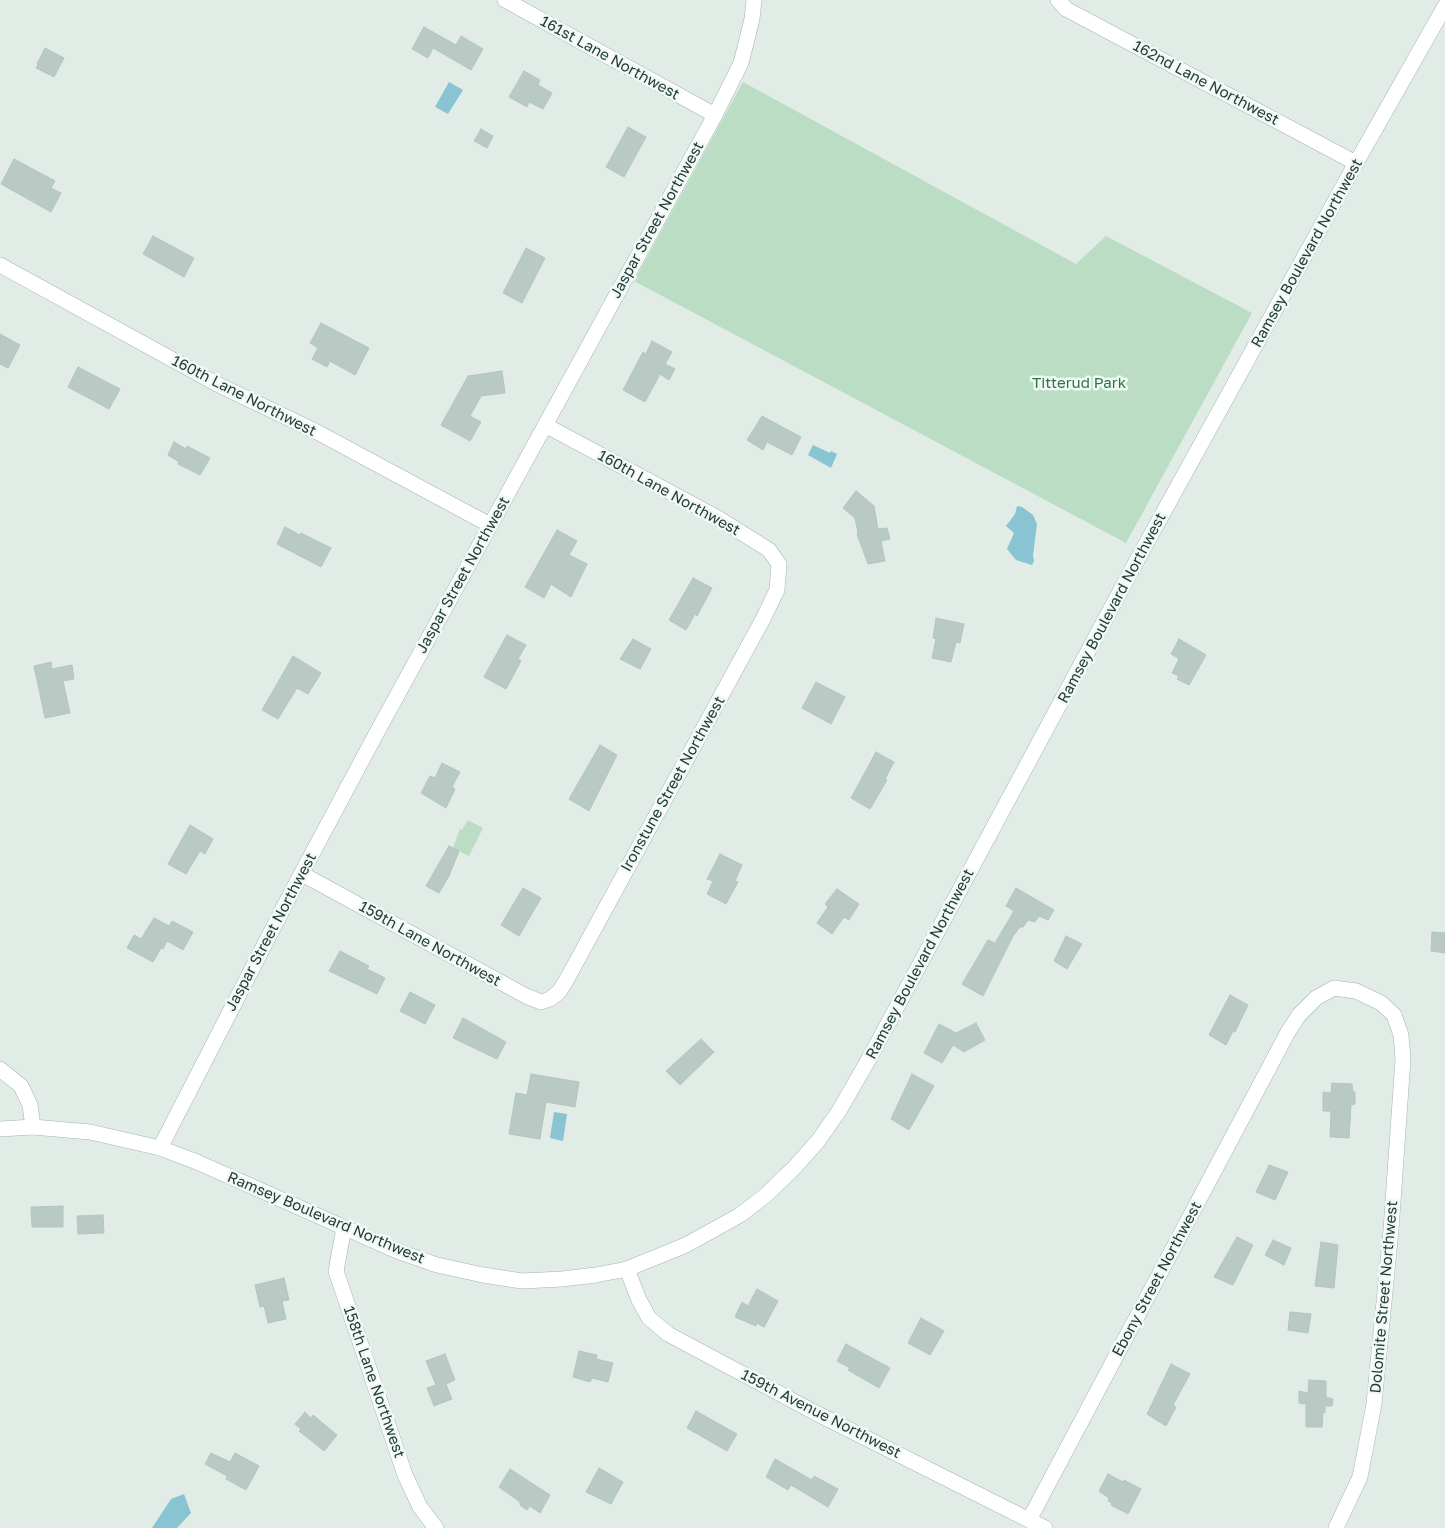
<!DOCTYPE html>
<style>
body{margin:0}
canvas{display:block;background:#e1ece7}
</style>
<canvas width="1445" height="1528"></canvas>
<script>
const c = document.querySelector('canvas').getContext('2d');
c.lineJoin = 'round';
function fill(path, color) {
  c.fillStyle = color;
  c.fill(path, 'evenodd');
}
function shape(rows) {
  const path = new Path2D();
  for (const r of rows) {
    path.moveTo(r[0], r[1]);
    for (let i = 2; i < r.length; i += 2) path.lineTo(r[i], r[i + 1]);
  }
  return path;
}
function trace(path, color, width, dash) {
  c.strokeStyle = color;
  c.lineWidth = width;
  c.lineCap = dash ? 'butt' : 'round';
  c.setLineDash(dash || []);
  c.stroke(path);
}
function label(font, color, halo, rows, align = 'center') {
  c.font = font + ' "Golos Text",sans-serif';
  c.lineWidth = 5;
  c.setLineDash([]);
  c.textBaseline = 'middle';
  c.strokeStyle = halo;
  c.fillStyle = color;
  for (const [text, x, y, turn = 0] of rows) {
    c.save();
    c.translate(x, y);
    c.rotate((+turn || 0) * Math.PI / 180);
    c.textAlign = isNaN(turn) ? turn : align;
    if (halo) c.strokeText(text, 0, 0);
    c.fillText(text, 0, 0);
    c.restore();
  }
}
const green = shape([
 [743,82,1076,264,1106,236,1252,313,1126,543,634,281],
 [468,820,483,828,469,856,453,848,460,829,462,830]
]);
const water = shape([
 [449,82,463,90,448,114,435,107],
 [813,445,830,453,831,451,837,454,831,468,808,455],
 [1017,506,1022,507,1033,515,1037,524,1033,555,1034,561,1032,565,1016,560,1007,549,1014,533,1006,526,1015,514],
 [554,1112,567,1114,563,1141,550,1138],
 [184,1494,191,1513,177,1528,152,1528,171,1499]
]);
const building = shape([
 [424,27,456,45,461,36,483,49,471,70,433,48,428,58,412,49,424,27],
 [45,48,64,58,54,77,36,68,38,65,37,64,45,48],
 [524,71,540,80,538,85,552,93,543,109,529,102,527,107,509,97,524,71],
 [628,127,646,137,624,177,606,167,628,127],
 [481,129,493,136,487,148,474,141,481,129],
 [14,159,55,181,51,188,61,193,51,212,1,184,14,159],
 [153,236,194,258,184,277,143,254,153,236],
 [526,248,545,258,522,303,503,293,526,248],
 [321,323,369,348,355,375,330,361,327,367,312,359,318,348,310,343,321,323],
 [0,334,20,345,8,368,0,364,0,334],
 [652,341,672,352,665,364,675,369,669,380,660,374,645,402,623,390,643,352,646,354,652,341],
 [78,367,120,389,109,409,68,387,78,367],
 [502,371,505,393,481,396,470,416,481,422,470,441,441,425,468,376,502,371],
 [762,416,801,437,792,455,767,442,763,450,747,440,762,416],
 [174,442,186,449,187,446,210,458,200,475,178,464,179,462,168,455,174,442],
 [856,491,874,506,878,529,887,528,890,539,881,541,885,561,868,564,857,534,858,533,855,518,843,508,856,491],
 [285,527,300,535,301,533,331,548,321,567,277,544,285,527],
 [557,530,577,541,569,555,587,564,571,597,551,584,544,598,525,587,557,530],
 [693,578,712,588,697,616,695,614,686,630,669,620,693,578],
 [936,618,964,624,960,643,956,642,951,662,932,658,936,639,933,638,936,618],
 [507,635,526,645,518,659,521,661,506,689,484,677,507,635],
 [633,639,651,649,640,669,620,659,633,639],
 [1179,639,1206,655,1189,685,1177,679,1179,676,1172,673,1179,659,1171,654,1179,639],
 [293,656,321,673,308,694,297,688,278,719,262,710,293,656],
 [51,662,52,669,72,665,74,679,63,681,70,713,45,718,34,666,51,662],
 [816,682,845,697,831,724,802,708,816,682],
 [600,745,617,755,589,811,569,799,600,745],
 [876,752,894,762,885,779,887,780,870,809,851,798,876,752],
 [442,763,460,772,452,787,455,789,446,808,421,793,430,776,435,778,442,763],
 [190,825,213,839,205,854,200,851,186,874,168,864,190,825],
 [449,846,459,851,449,876,439,893,426,886,449,846],
 [720,854,742,865,735,881,738,882,726,904,707,894,713,881,707,879,720,854],
 [523,888,541,898,519,936,501,925,523,888],
 [1016,888,1054,910,1048,920,1039,916,1035,922,1028,920,1023,927,1020,927,1013,936,983,996,962,984,988,940,995,943,1014,911,1006,906,1016,888],
 [837,889,859,904,849,920,844,917,832,934,817,923,828,907,825,904,837,889],
 [154,918,169,926,172,921,193,932,183,950,167,941,163,949,161,948,153,962,127,948,134,935,141,939,154,918],
 [1432,932,1445,933,1445,953,1431,951,1432,932],
 [1066,936,1082,944,1067,969,1054,961,1066,936],
 [340,951,369,966,367,969,385,978,377,994,329,971,340,951],
 [410,992,435,1005,425,1024,400,1011,410,992],
 [1230,995,1248,1005,1235,1032,1233,1031,1226,1045,1209,1035,1230,995],
 [463,1018,506,1042,497,1059,453,1038,463,1018],
 [976,1023,985,1040,964,1052,953,1045,942,1063,924,1053,939,1024,956,1033,976,1023],
 [701,1039,714,1052,680,1085,666,1071,701,1039],
 [531,1074,579,1082,575,1107,546,1102,540,1139,509,1134,516,1093,527,1095,531,1074],
 [912,1074,934,1086,909,1130,891,1119,912,1074],
 [1332,1083,1352,1084,1353,1092,1355,1092,1355,1104,1351,1105,1349,1138,1330,1137,1331,1111,1323,1111,1323,1092,1331,1093,1332,1083],
 [1269,1165,1288,1172,1275,1200,1256,1192,1269,1165],
 [63,1206,63,1227,32,1227,31,1207,63,1206],
 [103,1215,104,1233,78,1234,77,1216,103,1215],
 [1237,1237,1253,1245,1233,1285,1214,1277,1237,1237],
 [1273,1240,1291,1248,1284,1265,1265,1255,1273,1240],
 [1321,1242,1338,1245,1334,1288,1315,1286,1321,1242],
 [284,1278,289,1300,282,1301,286,1319,268,1323,264,1306,260,1307,255,1285,284,1278],
 [757,1289,778,1301,764,1327,757,1323,756,1326,735,1317,742,1302,748,1306,757,1289],
 [1290,1312,1311,1314,1308,1333,1288,1330,1290,1312],
 [921,1318,944,1331,930,1355,908,1343,921,1318],
 [846,1344,890,1368,879,1388,848,1370,850,1368,837,1361,846,1344],
 [579,1351,597,1355,596,1359,613,1363,608,1382,592,1378,590,1382,573,1377,579,1351],
 [445,1354,455,1380,446,1384,452,1399,434,1406,427,1388,436,1385,426,1361,445,1354],
 [1171,1364,1190,1374,1173,1405,1176,1407,1166,1426,1147,1414,1171,1364],
 [1309,1380,1326,1381,1326,1397,1333,1399,1332,1406,1325,1406,1325,1413,1323,1412,1322,1427,1306,1427,1306,1404,1299,1403,1299,1391,1308,1393,1309,1380],
 [696,1411,737,1434,727,1451,687,1428,696,1411],
 [305,1412,311,1418,313,1415,337,1435,324,1451,299,1431,301,1429,295,1424,305,1412],
 [211,1453,230,1462,235,1453,259,1466,246,1490,226,1479,227,1476,205,1464,211,1453],
 [775,1459,812,1480,814,1476,838,1489,828,1507,791,1485,788,1490,766,1477,775,1459],
 [599,1468,623,1482,611,1504,586,1492,599,1468],
 [510,1469,550,1495,540,1513,530,1506,527,1510,520,1505,520,1502,499,1487,510,1469],
 [1108,1474,1123,1482,1124,1480,1141,1489,1128,1514,1111,1505,1112,1503,1108,1501,1109,1498,1099,1491,1108,1474]
]);
const street = shape([
 [505,0,715,115],
 [1058,0,1066,9,1356,163],
 [0,265,217,384,317,432,490,525],
 [302,874,526,996,541,1002,550,999,559,992,567,979,763,619,777,590,779,564,769,550,718,518,545,425],
 [0,1069,21,1086,30,1105,33,1127],
 [160,1148,289,897,376,734,715,115,741,63,752,19,754,0],
 [344,1228,336,1271,405,1475,420,1507,436,1528],
 [627,1269,639,1300,649,1318,668,1334,816,1413,1045,1528],
 [1029,1520,1288,1032,1299,1015,1316,998,1334,988,1356,991,1381,1003,1394,1015,1401,1035,1403,1059,1391,1230,1374,1404,1360,1477,1336,1528]
]);
const secondary = shape([
 [0,1129,33,1127,90,1132,160,1148,197,1162,397,1251,437,1265,483,1275,522,1281,562,1279,596,1275,627,1269,686,1245,740,1215,766,1195,794,1168,818,1141,839,1111,870,1057,1136,562,1356,163,1445,6]
]);
const streetNames = [
 ["161st Lane Northwest",610,58,29],
 ["162nd Lane Northwest",1206,83,28],
 ["Jaspar Street Northwest",657,220,-61],
 ["Ramsey Boulevard Northwest",1307,253,-61],
 ["160th Lane Northwest",244,396,27],
 ["160th Lane Northwest",669,493,29],
 ["Jaspar Street Northwest",463,575,-61],
 ["Ramsey Boulevard Northwest",1112,608,-62],
 ["Ironstune Street Northwest",673,784,-61],
 ["Jaspar Street Northwest",271,932,-62],
 ["159th Lane Northwest",430,944,29],
 ["Ramsey Boulevard Northwest",920,964,-62],
 ["Ramsey Boulevard Northwest",326,1218,23],
 ["Ebony Street Northwest",1157,1279,-62],
 ["Dolomite Street Northwest",1384,1297,-85],
 ["158th Lane Northwest",374,1382,71],
 ["159th Avenue Northwest",821,1414,27]
];
const parkNames = [
 ["Titterud Park",1079,383]
];
fill(green, '#baddc4');
fill(water, '#88c4d1');
fill(building, '#b9c9c3');
trace(building, '#b3c5be', 1);
trace(street, '#a4b4ae', 16);
trace(secondary, '#9fb8b0', 16);
trace(street, '#fff', 15);
trace(secondary, '#fff', 15);
label('15px', '#213d36', '#f2f8f5', streetNames);
label('15px', '#2b7449', '#f2f8f5', parkNames);
</script>
